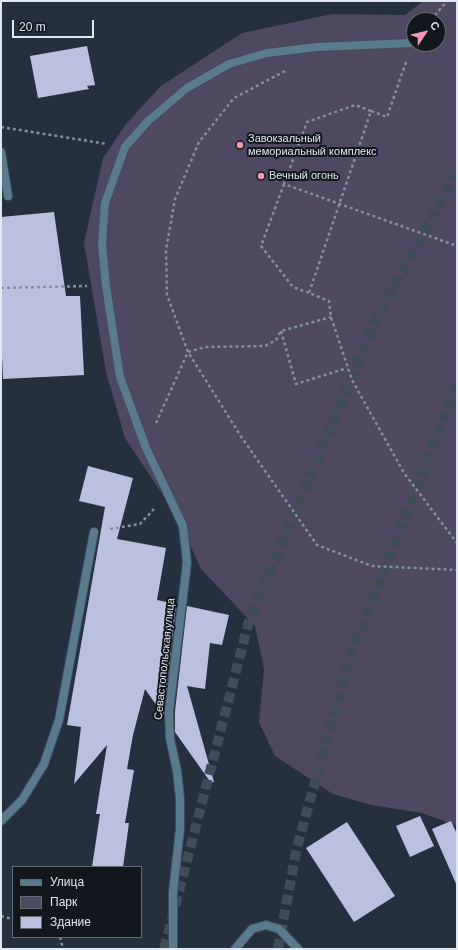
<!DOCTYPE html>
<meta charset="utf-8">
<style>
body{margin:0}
#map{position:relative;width:458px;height:950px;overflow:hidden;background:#24303d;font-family:Arial,sans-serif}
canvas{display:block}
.frame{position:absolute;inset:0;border:2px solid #e0e8f1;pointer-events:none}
.legend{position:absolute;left:12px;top:866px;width:130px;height:72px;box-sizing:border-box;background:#12171d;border:1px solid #646b72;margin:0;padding:5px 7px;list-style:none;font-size:12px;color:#e0e8f1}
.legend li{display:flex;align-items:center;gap:8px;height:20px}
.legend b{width:20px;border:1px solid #646b72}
.north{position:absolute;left:406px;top:12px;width:40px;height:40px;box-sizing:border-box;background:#12171d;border:1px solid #646b72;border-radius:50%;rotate:55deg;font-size:11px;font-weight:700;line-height:16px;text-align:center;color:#e0e8f1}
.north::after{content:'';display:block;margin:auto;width:14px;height:18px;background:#f09ab6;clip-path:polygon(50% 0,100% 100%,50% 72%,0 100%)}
.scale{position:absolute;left:12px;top:20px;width:82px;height:18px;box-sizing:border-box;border:2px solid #e0e8f1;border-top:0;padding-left:5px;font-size:12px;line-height:14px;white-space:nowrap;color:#e0e8f1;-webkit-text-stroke:3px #12171d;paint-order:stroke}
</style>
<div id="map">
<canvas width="458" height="950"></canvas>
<div class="frame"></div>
<ul class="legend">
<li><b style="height:5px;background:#597b8c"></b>Улица</li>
<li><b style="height:11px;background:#4e4861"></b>Парк</li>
<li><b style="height:11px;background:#b9c1df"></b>Здание</li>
</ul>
<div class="north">С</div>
<div class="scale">20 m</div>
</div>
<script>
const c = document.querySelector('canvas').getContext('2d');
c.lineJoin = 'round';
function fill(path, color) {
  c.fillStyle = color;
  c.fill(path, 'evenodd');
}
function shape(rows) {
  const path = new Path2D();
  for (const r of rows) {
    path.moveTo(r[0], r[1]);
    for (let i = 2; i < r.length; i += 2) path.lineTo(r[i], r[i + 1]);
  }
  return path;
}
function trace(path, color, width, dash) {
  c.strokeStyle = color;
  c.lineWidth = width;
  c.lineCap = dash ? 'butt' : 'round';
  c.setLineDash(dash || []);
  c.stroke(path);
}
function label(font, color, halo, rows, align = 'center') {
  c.font = font + ' Arial,sans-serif';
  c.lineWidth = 4;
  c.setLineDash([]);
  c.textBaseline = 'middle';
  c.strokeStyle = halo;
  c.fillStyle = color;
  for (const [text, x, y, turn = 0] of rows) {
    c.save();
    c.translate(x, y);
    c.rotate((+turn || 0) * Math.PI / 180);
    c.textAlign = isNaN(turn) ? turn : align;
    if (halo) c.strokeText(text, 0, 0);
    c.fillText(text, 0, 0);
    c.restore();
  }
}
const green = shape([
 [423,1,457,1,457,826,422,813,371,805,333,794,275,756,259,722,264,669,255,626,201,569,176,515,125,438,106,372,84,243,103,158,126,124,161,86,242,33,332,14,405,15],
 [414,20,438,20,438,44,414,44]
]);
const building = shape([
 [87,46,95,85,87,86,89,89,38,98,30,56],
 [54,212,66,296,80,296,84,375,3,379,1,334,1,217],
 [88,466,133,478,117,539,166,548,157,600,176,604,164,716,145,689,133,735,127,769,134,770,125,823,129,823,123,867,92,867,100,814,96,814,107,745,74,784,81,727,67,725,105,507,79,501],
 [187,606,229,615,222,645,210,643,205,689,187,686,214,782,211,783,175,732,175,711],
 [420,816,434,846,410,857,396,826],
 [451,821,457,834,457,886,432,829],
 [347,822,395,896,354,922,306,848]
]);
const primaryTunnel = shape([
 [164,949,249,621,376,320,457,172],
 [278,949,297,847,352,651,457,385]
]);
const path = shape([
 [431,20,447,1],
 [406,62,387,117,371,111,309,293,329,301,331,317,352,380,404,473,457,543],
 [285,71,234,98,199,142,175,199,166,250,167,295,188,352,242,438,317,545,372,566,457,570],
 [371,111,355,105,307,122,284,184,457,246],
 [1,127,107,144],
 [284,184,261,246,293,287,309,293],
 [1,288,87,286],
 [281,331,296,384,347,368],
 [156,423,188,352,205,347,265,346,276,340,281,331,331,317],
 [110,529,140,524,154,509],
 [1,916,13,919],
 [60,937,63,949]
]);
const service = shape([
 [1,152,8,196],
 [168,494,146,448,120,377,106,286,102,244,105,203,125,147,148,121,187,88,229,64,267,53,317,47,412,43],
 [1,821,22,800,44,764,59,720,94,532]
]);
const minor = shape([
 [168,494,183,526,187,563,169,711,170,738,177,771,180,799,180,829,173,892,173,949]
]);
const tertiary = shape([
 [235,949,252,929,266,925,279,929,298,949]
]);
const markers = [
 [240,145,4,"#f09ab6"],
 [261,176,4,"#f09ab6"]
];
const poiNames = [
 ["Завокзальный",248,139],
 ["мемориальный комплекс",248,152],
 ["Вечный огонь",269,176]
];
const streetNames = [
 ["Севастопольская улица",165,659,-84]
];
fill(green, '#4e4861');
fill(building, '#b9c1df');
trace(primaryTunnel, '#404c58', 10, [10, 5]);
trace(service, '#424d5a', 10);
trace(minor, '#424d5a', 10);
trace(tertiary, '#424d5a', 10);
trace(path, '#87909b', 2.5, [3, 3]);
trace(service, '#597b8c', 8);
trace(minor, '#597b8c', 8);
trace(tertiary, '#597b8c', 8);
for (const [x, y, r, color] of markers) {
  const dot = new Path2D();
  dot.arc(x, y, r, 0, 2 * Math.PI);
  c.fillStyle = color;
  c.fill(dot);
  trace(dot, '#12171d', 1.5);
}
label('11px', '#e0e8f1', '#12171d', poiNames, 'left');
label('11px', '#e0e8f1', '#12171d', streetNames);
</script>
